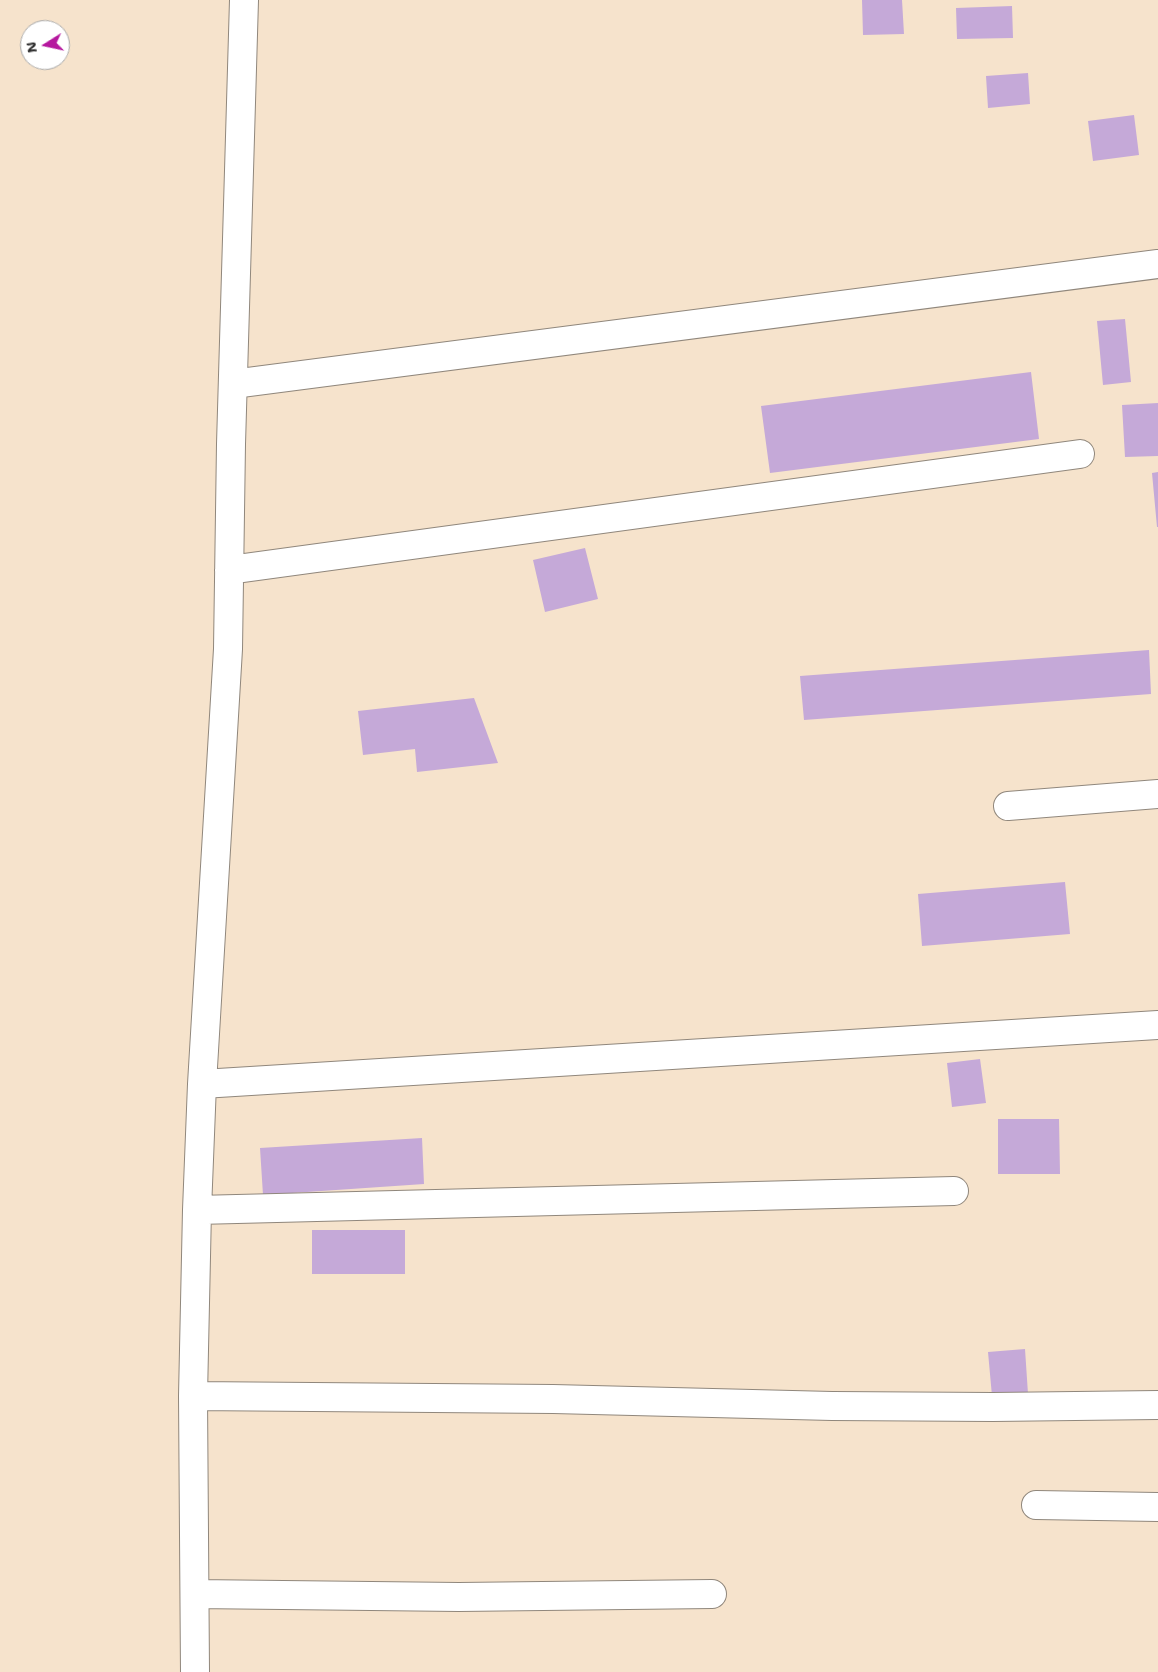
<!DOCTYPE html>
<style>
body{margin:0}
#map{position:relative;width:1158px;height:1672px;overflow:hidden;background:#f6e3cc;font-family:"Shantell Sans",sans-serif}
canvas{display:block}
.north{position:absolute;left:20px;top:20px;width:50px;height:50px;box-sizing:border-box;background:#fff;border:1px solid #aaa;border-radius:50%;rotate:260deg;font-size:14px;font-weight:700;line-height:20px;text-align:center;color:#2b2b2b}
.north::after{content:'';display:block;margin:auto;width:18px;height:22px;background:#b5179e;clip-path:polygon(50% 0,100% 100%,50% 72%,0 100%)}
</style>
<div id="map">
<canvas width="1158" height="1672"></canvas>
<div class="north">N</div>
</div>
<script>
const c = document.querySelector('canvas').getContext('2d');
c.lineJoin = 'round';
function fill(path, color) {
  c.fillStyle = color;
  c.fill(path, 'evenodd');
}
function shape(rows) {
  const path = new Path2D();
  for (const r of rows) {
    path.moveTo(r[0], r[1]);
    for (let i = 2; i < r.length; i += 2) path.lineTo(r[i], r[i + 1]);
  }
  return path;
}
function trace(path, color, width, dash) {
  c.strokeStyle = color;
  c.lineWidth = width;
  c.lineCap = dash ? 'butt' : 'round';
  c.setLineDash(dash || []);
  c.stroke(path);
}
const building = shape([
 [862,0,902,0,904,34,863,35],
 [1012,6,1013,38,957,39,956,8],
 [1028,73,1030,104,988,108,986,76],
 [1134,115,1139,155,1093,161,1088,121],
 [1125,319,1131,382,1103,385,1097,321],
 [1031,372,1039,439,770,473,761,406],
 [1158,403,1158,456,1125,457,1122,405],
 [1158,472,1158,527,1157,527,1152,473],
 [585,548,598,599,545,612,533,560],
 [1149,650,1151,694,804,720,800,676],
 [474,698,498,763,417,772,415,749,363,755,358,711],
 [1065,882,1070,934,922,946,918,894],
 [980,1059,986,1103,952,1107,947,1063],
 [998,1119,1059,1119,1060,1174,998,1174],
 [422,1138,424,1184,263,1195,260,1148],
 [312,1230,405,1230,405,1274,312,1274],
 [1025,1349,1028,1394,992,1396,988,1352]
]);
const minor = shape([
 [233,384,1158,264],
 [229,570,1080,454],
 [1008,806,1158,794],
 [202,1084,1158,1025],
 [197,1210,954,1191],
 [193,1396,553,1399,832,1406,993,1407,1158,1405],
 [1036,1505,1158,1507],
 [195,1594,459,1597,712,1594],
 [195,1672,193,1396,197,1210,202,1084,228,649,231,444,244,0]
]);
fill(building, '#c5a9d8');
trace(minor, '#90877c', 30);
trace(minor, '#fff', 28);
</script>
